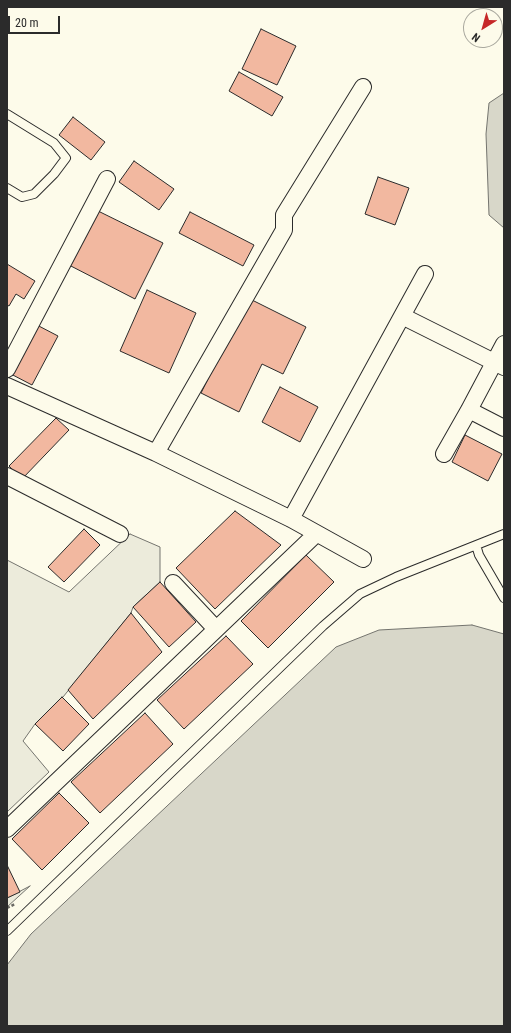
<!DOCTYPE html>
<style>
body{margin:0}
#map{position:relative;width:511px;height:1033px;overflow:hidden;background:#fdfbea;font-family:"Roboto Condensed",sans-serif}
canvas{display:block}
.frame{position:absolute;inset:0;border:8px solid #2b2b2b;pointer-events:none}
.north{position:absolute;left:463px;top:8px;width:40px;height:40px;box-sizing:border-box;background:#fdfbea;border:1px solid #a9a89e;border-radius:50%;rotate:217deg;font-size:11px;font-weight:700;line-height:16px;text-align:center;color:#2b2b2b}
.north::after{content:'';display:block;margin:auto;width:14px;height:18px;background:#c62828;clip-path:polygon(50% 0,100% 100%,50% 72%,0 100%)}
.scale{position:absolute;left:8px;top:16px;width:52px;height:18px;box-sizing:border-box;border:2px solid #2b2b2b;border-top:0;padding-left:5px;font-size:12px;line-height:14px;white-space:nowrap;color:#2b2b2b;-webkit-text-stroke:3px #fdfbea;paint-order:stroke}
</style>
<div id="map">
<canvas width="511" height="1033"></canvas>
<div class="frame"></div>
<div class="north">N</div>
<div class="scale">20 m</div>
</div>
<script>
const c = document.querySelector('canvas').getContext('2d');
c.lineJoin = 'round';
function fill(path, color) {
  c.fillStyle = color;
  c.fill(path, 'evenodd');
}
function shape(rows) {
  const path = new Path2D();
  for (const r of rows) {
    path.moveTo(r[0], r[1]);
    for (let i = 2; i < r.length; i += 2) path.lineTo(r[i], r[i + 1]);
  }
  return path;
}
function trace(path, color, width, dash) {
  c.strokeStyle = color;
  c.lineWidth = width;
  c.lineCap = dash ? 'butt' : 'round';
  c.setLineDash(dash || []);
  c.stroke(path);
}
const green = shape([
 [130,534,160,547,160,582,133,607,131,613,63,697,35,724,23,741,49,772,7,812,7,560,69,592,130,534],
 [30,886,7,907,7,898,30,886]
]);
const water = shape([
 [504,93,504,228,489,215,486,134,489,103,504,93],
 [472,625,504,634,504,1026,7,1026,7,965,31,934,336,647,379,630,472,625]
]);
const building = shape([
 [261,29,296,46,277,85,242,69,261,29],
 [239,72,283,97,272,116,229,91,239,72],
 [73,117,105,142,91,160,59,135,73,117],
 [134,161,174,189,159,210,119,182,134,161],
 [378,177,409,188,395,225,365,214,378,177],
 [94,209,163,243,135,299,67,264,94,209],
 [190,212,254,245,243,266,179,233,190,212],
 [7,264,35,281,24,299,16,294,9,306,7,305,7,264],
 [147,290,196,313,169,373,120,351,147,290],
 [248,298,306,327,283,374,262,364,239,412,201,393,248,298],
 [35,324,58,336,32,385,9,373,35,324],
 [280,387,318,407,300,442,262,422,280,387],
 [56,418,69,430,22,479,9,466,56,418],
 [465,435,502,454,488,481,452,462,465,435],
 [235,511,281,545,215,609,176,568,235,511],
 [84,529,100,545,64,582,48,567,84,529],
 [306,555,334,582,268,648,241,621,306,555],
 [160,582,196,622,169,647,133,607,160,582],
 [131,613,162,652,93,719,68,690,131,613],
 [226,636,253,664,184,729,157,700,226,636],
 [62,697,89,724,63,751,35,724,62,697],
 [145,713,173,744,100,813,71,782,145,713],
 [59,793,89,823,42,870,12,839,59,793],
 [7,865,20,892,7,898,7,865]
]);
const path = shape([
 [7,908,15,904]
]);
const service = shape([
 [7,114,54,143,66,158,54,174,34,194,22,197,7,188],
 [476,545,479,555,504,598],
 [7,931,323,626,360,594,396,577,504,534]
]);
const minor = shape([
 [402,316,504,367],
 [7,369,107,179],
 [7,386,156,453,291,519,363,559],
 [469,410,504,428],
 [156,453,284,230,284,215,363,87],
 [444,454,469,410,504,344],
 [7,476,120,534],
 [291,519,425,274],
 [173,583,216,629],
 [7,829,316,534]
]);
fill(green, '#ecebdb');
trace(green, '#74746e', 1);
fill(water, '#d8d7c9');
trace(water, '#74746e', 1);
fill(building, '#f2b8a0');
trace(building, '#2b2b2b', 1);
trace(service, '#2b2b2b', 10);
trace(minor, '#2b2b2b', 18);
trace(path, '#6a6964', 2.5, [3, 2]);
trace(service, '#fdfbea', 8);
trace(minor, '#fdfbea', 16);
</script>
